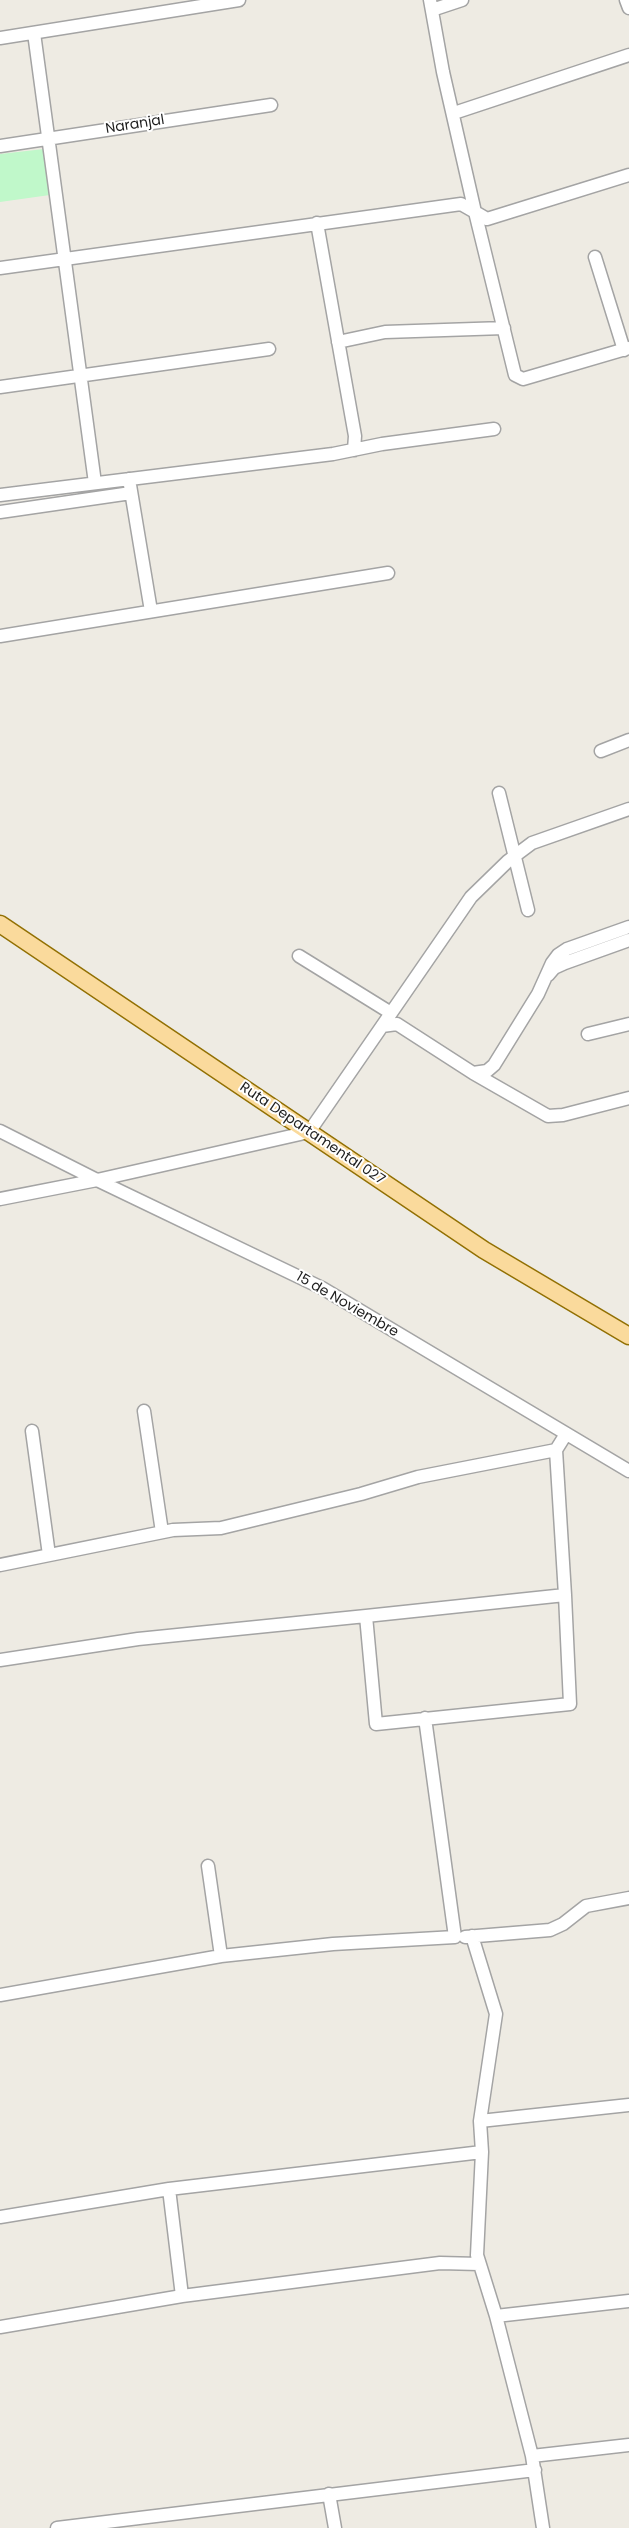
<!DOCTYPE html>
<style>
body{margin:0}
canvas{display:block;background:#eeebe3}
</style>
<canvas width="629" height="2528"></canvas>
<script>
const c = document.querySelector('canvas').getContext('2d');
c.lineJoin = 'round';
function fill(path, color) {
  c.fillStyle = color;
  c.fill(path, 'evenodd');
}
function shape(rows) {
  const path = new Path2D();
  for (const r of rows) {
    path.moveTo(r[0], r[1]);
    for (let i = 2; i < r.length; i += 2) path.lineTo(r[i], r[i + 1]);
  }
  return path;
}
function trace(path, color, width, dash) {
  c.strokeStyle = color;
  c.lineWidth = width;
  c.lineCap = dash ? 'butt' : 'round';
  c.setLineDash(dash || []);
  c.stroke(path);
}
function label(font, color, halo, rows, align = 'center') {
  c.font = font + ' Poppins,sans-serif';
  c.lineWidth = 4;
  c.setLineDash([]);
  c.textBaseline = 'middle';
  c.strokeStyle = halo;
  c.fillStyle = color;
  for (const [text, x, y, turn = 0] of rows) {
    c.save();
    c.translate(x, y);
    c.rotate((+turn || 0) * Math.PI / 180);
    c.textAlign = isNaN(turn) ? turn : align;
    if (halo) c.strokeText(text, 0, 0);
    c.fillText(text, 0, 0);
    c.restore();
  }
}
const park = shape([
 [44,149,50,195,0,202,0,154]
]);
const minor = shape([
 [430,0,443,72,475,212,487,219,629,175],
 [626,0,629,8],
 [432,10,462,0],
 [34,33,95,483],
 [0,38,239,0],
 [454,113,629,55],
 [0,146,271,105],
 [317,223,355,436,354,450],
 [595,257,624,350],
 [0,268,461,204,475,212,515,375,523,379,629,348],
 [338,342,385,332,504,328],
 [0,387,269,349],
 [129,479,151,611],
 [0,495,333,454,382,444,494,429],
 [0,512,131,493],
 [0,636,388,573],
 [601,751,629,740],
 [499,793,528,910],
 [299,956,391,1013],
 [548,975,554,968,565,963,629,940],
 [382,1026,397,1024,473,1073,487,1071,494,1065,538,994,552,963,558,955,567,949,629,927],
 [588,1034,629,1024],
 [473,1073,548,1116,563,1115,629,1098],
 [0,1131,97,1180,322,1288,629,1471],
 [0,1199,97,1180,309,1132,458,916,471,897,508,861,532,843,629,809],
 [144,1411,162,1532],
 [32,1431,49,1555],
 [556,1450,565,1595],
 [0,1565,173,1530,221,1528,361,1494,418,1477,556,1450,566,1434],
 [0,1660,138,1639,366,1616,565,1595,570,1704,376,1724,366,1616],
 [208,1866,221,1956],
 [472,1936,496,2014,480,2121,482,2152,477,2255,496,2316,532,2456,543,2528],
 [465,1937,550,1930,563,1924,586,1906,629,1898],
 [0,1995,221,1956,333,1944,455,1937,425,1718],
 [480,2121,629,2105],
 [169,2189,182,2296],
 [0,2217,169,2189,482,2152],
 [496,2316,629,2301],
 [0,2327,182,2296,440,2263,479,2264],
 [532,2456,629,2445],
 [329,2494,335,2528],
 [57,2528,535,2470]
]);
const major = shape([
 [0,924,484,1250,629,1336]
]);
const streetNames = [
 ["Naranjal",135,125,-9],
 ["Ruta Departamental 027",312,1134,34],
 ["15 de Noviembre",347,1305,30]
];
fill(park, '#c0f8ca');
trace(minor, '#a4a4a4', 15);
trace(major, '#927003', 19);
trace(minor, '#fff', 12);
trace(major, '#fada9c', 16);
label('14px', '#1d1d1d', '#fff', streetNames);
</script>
